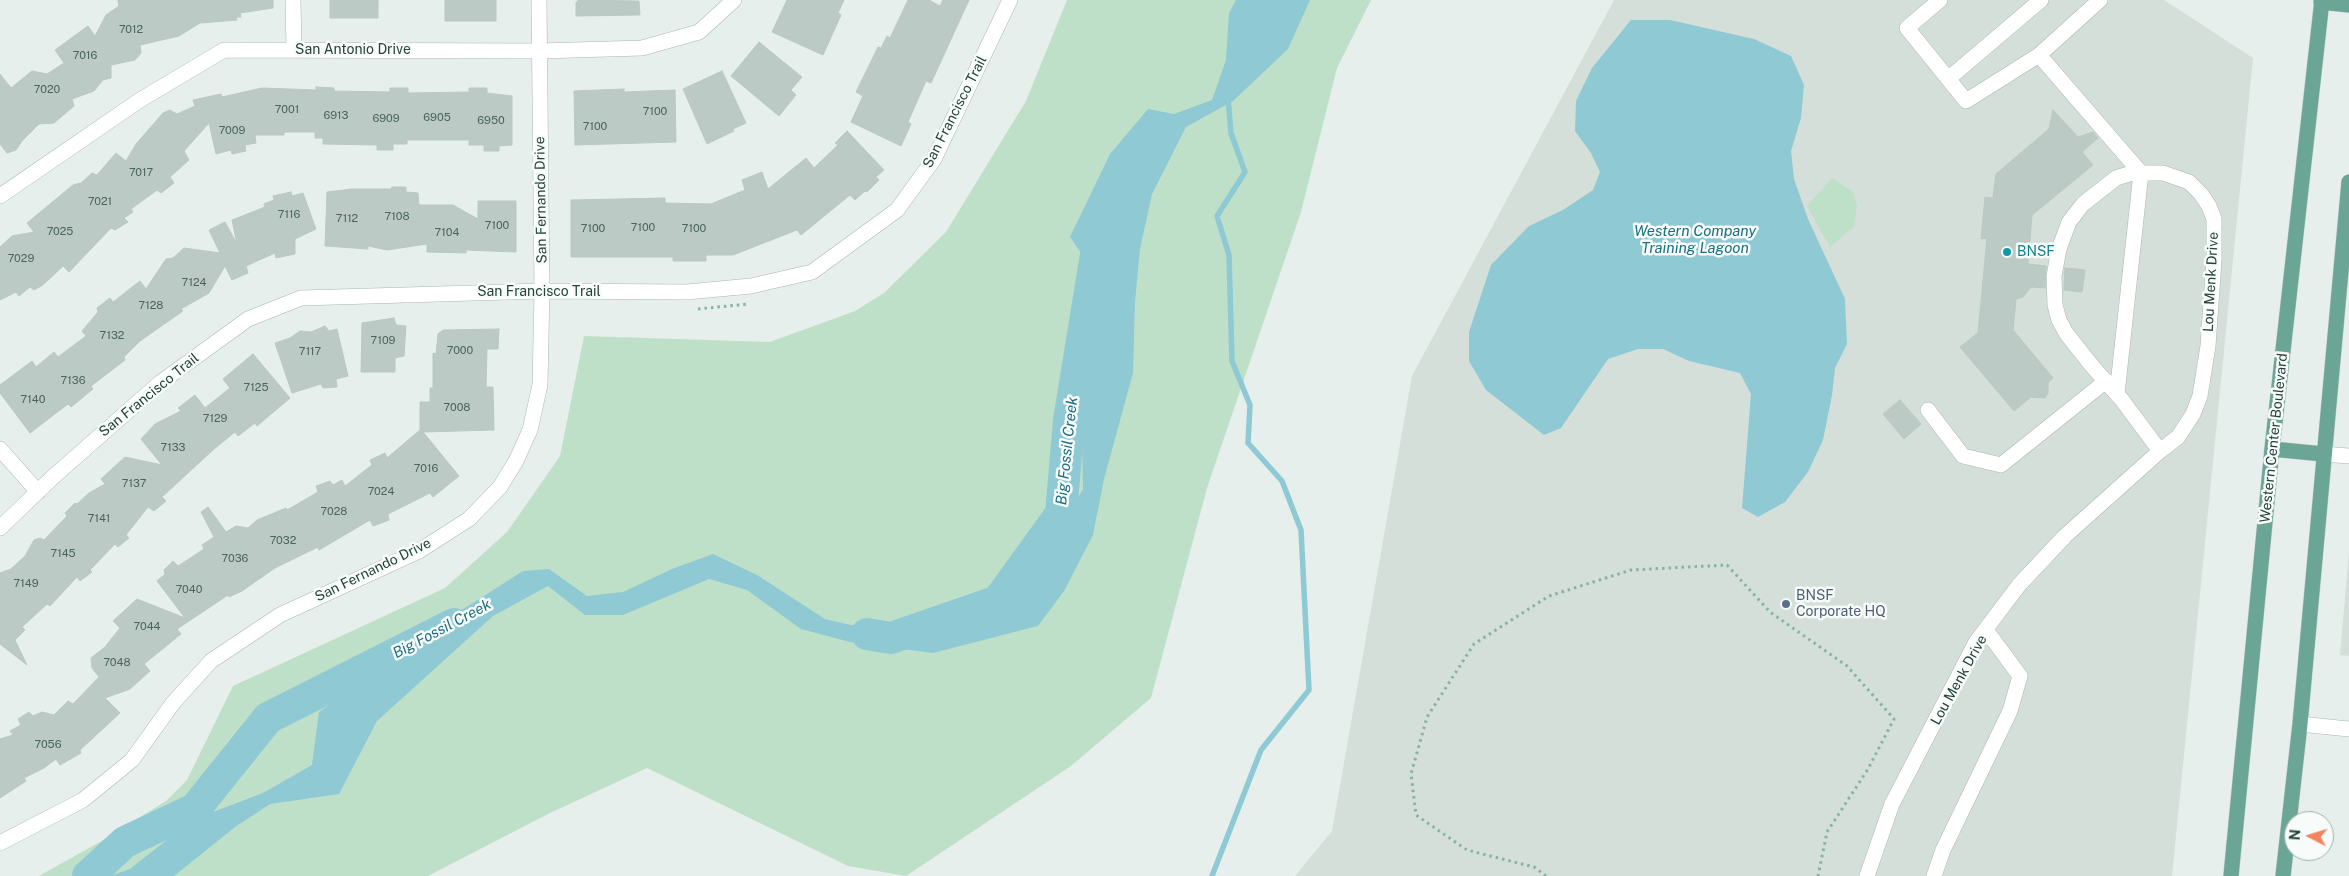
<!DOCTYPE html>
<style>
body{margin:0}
#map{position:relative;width:2349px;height:876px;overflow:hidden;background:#e6efeb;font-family:"Public Sans",sans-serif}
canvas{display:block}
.north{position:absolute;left:2284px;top:811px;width:50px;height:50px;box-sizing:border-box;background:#f7fbf9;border:1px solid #a3b1ad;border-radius:50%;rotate:275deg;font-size:14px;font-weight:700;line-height:20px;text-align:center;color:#24423a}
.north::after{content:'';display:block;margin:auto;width:18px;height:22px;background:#f4845f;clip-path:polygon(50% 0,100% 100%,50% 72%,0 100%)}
</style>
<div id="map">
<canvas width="2349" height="876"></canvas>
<div class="north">N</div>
</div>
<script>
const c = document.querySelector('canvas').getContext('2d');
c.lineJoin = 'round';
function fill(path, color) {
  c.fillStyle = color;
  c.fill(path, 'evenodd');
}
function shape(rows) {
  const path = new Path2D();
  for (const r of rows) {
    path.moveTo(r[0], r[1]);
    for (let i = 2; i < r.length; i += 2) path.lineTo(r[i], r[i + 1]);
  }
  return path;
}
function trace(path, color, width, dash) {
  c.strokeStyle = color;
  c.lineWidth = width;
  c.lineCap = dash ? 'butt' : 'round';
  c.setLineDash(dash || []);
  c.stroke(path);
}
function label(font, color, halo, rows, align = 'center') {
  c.font = font + ' "Public Sans",sans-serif';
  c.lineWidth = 5;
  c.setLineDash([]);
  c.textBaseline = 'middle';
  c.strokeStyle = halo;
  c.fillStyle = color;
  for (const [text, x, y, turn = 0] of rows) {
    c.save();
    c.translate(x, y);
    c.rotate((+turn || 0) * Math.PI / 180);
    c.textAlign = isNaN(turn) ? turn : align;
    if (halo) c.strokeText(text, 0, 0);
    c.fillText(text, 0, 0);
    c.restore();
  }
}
const built = shape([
 [1614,0,2164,0,2253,58,2172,876,1295,876,1332,831,1412,376],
 [2349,551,2349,656,2340,655]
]);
const green = shape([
 [1067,0,1371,0,1337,68,1301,212,1207,488,1151,698,1071,766,906,876,848,866,647,768,548,814,428,876,39,876,105,839,166,801,187,780,233,686,445,588,507,532,560,456,584,336,770,342,855,311,884,293,946,232,1026,101],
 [1832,178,1853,192,1857,206,1854,227,1830,247,1807,206]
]);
const water = shape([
 [1236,0,1310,0,1288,49,1233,101,1186,127,1152,194,1140,249,1135,302,1133,373,1104,479,1093,535,1064,591,1038,626,933,653,850,642,801,629,747,590,709,579,623,615,585,615,548,586,493,616,377,721,339,794,270,804,235,827,174,876,110,876,130,869,192,820,263,793,312,765,319,712,454,615,523,571,549,569,587,596,623,592,672,569,713,554,757,575,825,619,868,629,942,633,1004,603,1047,553,1083,489,1081,381,1090,352,1088,263,1070,237,1110,154,1148,109,1174,114,1212,100,1226,60,1229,13],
 [1631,20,1670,20,1754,39,1791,56,1804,85,1801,118,1791,151,1794,179,1808,219,1845,299,1847,344,1835,368,1832,395,1823,440,1808,472,1785,502,1758,517,1742,508,1751,394,1740,373,1689,361,1663,349,1638,349,1608,359,1561,428,1544,435,1486,390,1469,361,1469,332,1491,265,1529,226,1563,210,1593,190,1600,172,1591,153,1575,131,1576,101,1592,68]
]);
const stream = shape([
 [1212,876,1261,750,1309,690,1301,530,1282,481,1248,443,1250,405,1232,361,1229,255,1217,216,1245,172,1231,133,1228,98]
]);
const river = shape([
 [867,634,891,638,998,601,1061,514,1069,420,1096,255],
 [88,876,125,842,195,809,268,718,454,624]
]);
const building = shape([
 [118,0,273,0,273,8,240,13,241,17,236,17,237,20,200,23,179,36,140,45,141,53,135,60,111,65,111,78,103,80,94,91,72,99,74,106,54,123,39,124,22,141,16,150,7,153,0,144,0,74,11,88,32,71,47,74,64,63,55,50,88,26,95,36,106,15,119,6,118,0],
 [330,0,378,0,378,18,330,18,330,0],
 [445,0,496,0,496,21,445,21,445,0],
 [578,0,639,1,640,15,576,16,576,2,578,2,578,0],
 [787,0,844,0,838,13,841,15,823,55,772,32,787,0],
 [908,0,929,0,940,6,943,0,969,0,931,83,926,81,908,122,911,124,901,146,851,122,863,96,856,92,878,47,881,48,887,36,890,38,908,0],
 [759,42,802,77,791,90,796,95,779,116,731,76,759,42],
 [722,71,746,123,733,129,734,131,707,144,683,89,722,71],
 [316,87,334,88,334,91,390,92,390,88,408,88,408,93,469,92,469,88,487,88,487,93,512,96,512,145,499,146,499,151,484,151,484,145,469,145,469,140,407,140,407,144,393,144,393,150,377,150,377,145,323,144,323,138,315,138,315,132,284,132,284,135,255,135,256,143,245,145,246,151,232,154,231,150,216,154,209,123,184,151,189,160,170,177,174,183,161,193,157,190,131,209,133,212,124,218,128,222,115,230,111,228,69,272,63,266,43,285,34,290,30,287,19,296,16,292,0,300,0,247,12,236,34,232,27,223,73,185,81,183,92,173,97,175,116,153,126,161,136,144,163,113,170,110,177,114,195,106,193,100,221,94,222,97,262,88,316,90,316,87],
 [624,89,624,92,675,90,676,142,575,145,574,91,624,89],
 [2053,110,2078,137,2093,132,2098,138,2082,152,2093,165,2032,215,2028,264,2046,266,2045,288,2031,287,2023,297,2016,299,2013,330,2053,378,2048,383,2048,393,2045,398,2031,397,2014,411,1960,347,1978,333,1987,238,1981,239,1985,197,1993,198,1996,174,2049,129,2053,110],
 [847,131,884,170,876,177,879,180,867,192,865,191,855,200,850,195,801,235,797,230,733,255,706,255,706,261,673,261,673,257,571,257,571,200,665,198,665,203,711,204,745,190,742,180,762,172,768,189,806,158,814,168,838,145,835,143,847,131],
 [392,187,406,187,406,192,418,193,419,205,453,205,478,219,478,201,516,201,516,252,466,250,466,253,427,252,427,244,387,250,368,246,368,249,325,246,327,192,352,189,391,189,392,187],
 [291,192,292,196,303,193,316,229,295,239,295,254,276,258,275,253,246,266,248,273,232,280,225,266,209,293,181,309,183,311,140,341,124,357,125,360,91,386,93,389,71,407,68,404,30,433,0,393,0,385,32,361,36,367,54,352,58,357,86,336,82,331,98,312,97,308,110,298,113,302,140,281,146,289,166,259,173,258,184,248,220,253,209,230,225,222,237,244,232,220,265,207,264,204,274,200,273,196,291,192],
 [2065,268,2085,270,2082,292,2064,290,2065,268],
 [394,318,396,325,406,326,404,356,395,358,395,372,361,372,362,323,394,318],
 [325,326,329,331,337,329,348,376,336,379,337,387,323,388,321,384,292,393,275,343,290,338,300,331,311,332,325,326],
 [499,329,498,349,487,349,486,387,493,387,494,430,423,432,459,476,433,497,430,493,388,514,389,520,373,526,370,520,319,550,318,547,275,568,242,591,229,597,228,595,177,629,181,634,144,664,150,671,130,689,105,698,120,713,80,750,81,753,60,765,56,759,44,768,24,778,26,781,0,798,0,739,13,735,10,731,21,725,18,719,29,712,33,716,42,712,54,715,68,701,73,704,99,677,92,668,91,658,105,647,120,628,113,621,137,599,185,618,157,581,165,574,164,570,173,561,178,566,204,549,202,545,214,537,201,512,208,507,226,532,236,526,248,528,257,520,286,508,287,510,318,492,316,486,330,481,333,485,342,480,345,486,372,465,370,460,385,453,387,458,420,430,420,402,430,402,430,388,433,388,433,353,436,354,438,334,443,330,499,329],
 [253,354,290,398,257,426,255,423,238,436,235,432,214,449,162,497,166,501,154,511,148,507,126,535,129,538,118,547,115,544,90,570,92,572,80,581,77,577,50,606,47,604,22,627,25,630,15,640,27,665,0,644,0,573,11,569,25,556,34,540,40,538,44,540,67,516,65,513,75,503,77,504,89,493,105,484,101,479,125,457,162,465,141,439,155,424,181,411,178,408,195,395,205,408,230,388,223,379,253,354],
 [1900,400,1921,424,1904,439,1883,414,1900,400]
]);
const path = shape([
 [698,309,749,304],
 [1546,876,1534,867,1467,850,1416,815,1411,774,1427,717,1474,644,1549,596,1631,570,1727,565,1770,612,1847,666,1894,719,1868,769,1827,832,1818,876]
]);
const minor = shape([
 [293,0,294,49],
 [1940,0,1907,28,1966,101,2039,55,2100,0],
 [2039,55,2141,173,2117,394],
 [1948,79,2041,0],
 [2132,173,2163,173,2189,182,2201,194,2209,206,2214,219,2214,260,2208,346,2200,396,2193,414,2178,437,2160,451,2122,400,2092,366,2066,333,2059,320,2055,305,2054,276,2059,249,2069,222,2083,204,2116,178,2132,173],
 [0,196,140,100,224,50,540,51,642,48,699,32,734,0],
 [1928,410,1963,456,2001,465,2106,381],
 [0,449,38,492],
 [2323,454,2349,456],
 [0,528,53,477,161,382,248,319,301,298,542,291,687,292,751,286,812,272,897,210,934,159,1010,0],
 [2300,724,2349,729],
 [0,843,83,800,132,760,173,703,211,661,280,615,419,551,469,519,500,487,516,461,530,430,540,385,542,291,539,0],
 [1867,876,1892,804,1976,642,2019,585,2065,536,2160,451],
 [1934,876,1943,850,2010,711,2020,676,1986,630]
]);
const major = shape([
 [2321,2,2349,5],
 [2272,449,2323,454],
 [2231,876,2272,449,2322,0],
 [2283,876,2300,724,2349,182]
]);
const markers = [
 [2007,252,5,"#0f9aa8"],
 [1786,604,5,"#5c6f8a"]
];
const numberNames = [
 ["7012",131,30],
 ["7016",85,56],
 ["7020",47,90],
 ["7001",287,110],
 ["7100",655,112],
 ["6913",336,116],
 ["6905",437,118],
 ["6909",386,119],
 ["6950",491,121],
 ["7100",595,127],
 ["7009",232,131],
 ["7017",141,173],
 ["7021",100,202],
 ["7116",289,215],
 ["7108",397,217],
 ["7112",347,219],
 ["7100",497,226],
 ["7100",643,228],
 ["7100",593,229],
 ["7100",694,229],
 ["7025",60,232],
 ["7104",447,233],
 ["7029",21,259],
 ["7124",194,283],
 ["7128",151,306],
 ["7132",112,336],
 ["7109",383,341],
 ["7000",460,351],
 ["7117",310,352],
 ["7136",73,381],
 ["7125",256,388],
 ["7140",33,400],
 ["7008",457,408],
 ["7129",215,419],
 ["7133",173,448],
 ["7016",426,469],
 ["7137",134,484],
 ["7024",381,492],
 ["7028",334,512],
 ["7141",99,519],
 ["7032",283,541],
 ["7145",63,554],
 ["7036",235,559],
 ["7149",26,584],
 ["7040",189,590],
 ["7044",147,627],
 ["7048",117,663],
 ["7056",48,745]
];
const streetNames = [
 ["San Antonio Drive",353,50],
 ["San Francisco Trail",955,112,-63],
 ["San Fernando Drive",541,200,-91],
 ["Lou Menk Drive",2211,282,-87],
 ["San Francisco Trail",539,292],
 ["San Francisco Trail",149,395,-39],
 ["Western Center Boulevard",2274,438,-84],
 ["San Fernando Drive",373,570,-26],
 ["Lou Menk Drive",1959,680,-61]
];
const cultureNames = [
 ["BNSF",2017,252]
];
const serviceNames = [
 ["BNSF",1796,596],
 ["Corporate HQ",1796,612]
];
const waterNames = [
 ["Western Company",1695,231],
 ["Training Lagoon",1695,248],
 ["Big Fossil Creek",1067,451,-84],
 ["Big Fossil Creek",442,629,-28]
];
fill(built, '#d4dfda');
fill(green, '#bfe0c8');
fill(water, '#8ec9d4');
trace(stream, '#8ec9d4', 5.5);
trace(river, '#8ec9d4', 32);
fill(building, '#bbcac4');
trace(building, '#b8c9c2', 1);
trace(minor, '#a8b8b2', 16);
trace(major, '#c2cac8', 16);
trace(path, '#86b3a5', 3, [2.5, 4]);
trace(minor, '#fff', 15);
trace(major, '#6aa596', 15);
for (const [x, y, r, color] of markers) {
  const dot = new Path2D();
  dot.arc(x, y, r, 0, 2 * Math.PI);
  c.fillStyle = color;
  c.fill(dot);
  trace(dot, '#f7fbf9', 2);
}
label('11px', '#4a645c', null, numberNames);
label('14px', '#24423a', '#f7fbf9', streetNames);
label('14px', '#0d838f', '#f7fbf9', cultureNames, 'left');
label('14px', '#4e5e75', '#f7fbf9', serviceNames, 'left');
label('italic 15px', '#1c6f80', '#f7fbf9', waterNames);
</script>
